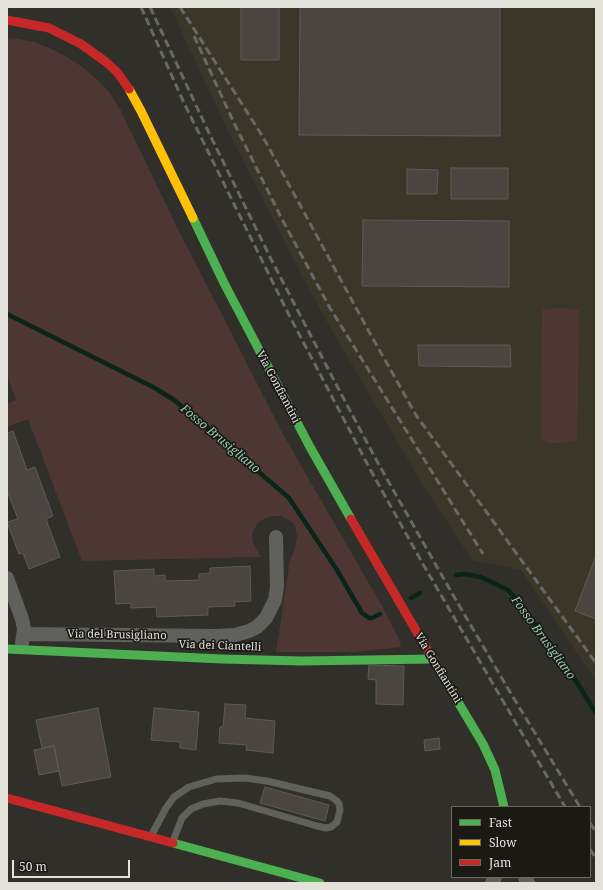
<!DOCTYPE html>
<style>
body{margin:0}
#map{position:relative;width:603px;height:890px;overflow:hidden;background:#302f2a;font-family:"Noto Serif",serif}
canvas{display:block}
.frame{position:absolute;inset:0;border:8px solid #e2e1da;pointer-events:none}
.legend{position:absolute;left:451px;top:806px;width:140px;height:72px;box-sizing:border-box;background:#1a1914;border:1px solid #6a6963;margin:0;padding:5px 7px;list-style:none;font-size:12px;color:#e2e1da}
.legend li{display:flex;align-items:center;gap:8px;height:20px}
.legend b{width:20px;border:1px solid #6a6963}
.scale{position:absolute;left:12px;top:860px;width:118px;height:18px;box-sizing:border-box;border:2px solid #e2e1da;border-top:0;padding-left:5px;font-size:12px;line-height:14px;white-space:nowrap;color:#e2e1da;-webkit-text-stroke:3px #1a1914;paint-order:stroke}
</style>
<div id="map">
<canvas width="603" height="890"></canvas>
<div class="frame"></div>
<ul class="legend">
<li><b style="height:5px;background:#4caf50"></b>Fast</li>
<li><b style="height:5px;background:#ffc107"></b>Slow</li>
<li><b style="height:5px;background:#c62828"></b>Jam</li>
</ul>
<div class="scale">50 m</div>
</div>
<script>
const c = document.querySelector('canvas').getContext('2d');
c.lineJoin = 'round';
function fill(path, color) {
  c.fillStyle = color;
  c.fill(path, 'evenodd');
}
function shape(rows) {
  const path = new Path2D();
  for (const r of rows) {
    path.moveTo(r[0], r[1]);
    for (let i = 2; i < r.length; i += 2) path.lineTo(r[i], r[i + 1]);
  }
  return path;
}
function trace(path, color, width, dash) {
  c.strokeStyle = color;
  c.lineWidth = width;
  c.lineCap = dash ? 'butt' : 'round';
  c.setLineDash(dash || []);
  c.stroke(path);
}
function label(font, color, halo, rows, align = 'center') {
  c.font = font + ' "Noto Serif",serif';
  c.lineWidth = 3.5;
  c.setLineDash([]);
  c.textBaseline = 'middle';
  c.strokeStyle = halo;
  c.fillStyle = color;
  for (const [text, x, y, turn = 0] of rows) {
    c.save();
    c.translate(x, y);
    c.rotate((+turn || 0) * Math.PI / 180);
    c.textAlign = isNaN(turn) ? turn : align;
    if (halo) c.strokeText(text, 0, 0);
    c.fillText(text, 0, 0);
    c.restore();
  }
}
const built = shape([
 [170,7,596,7,596,681,521,570,472,560,421,482,327,322,298,268,227,129]
]);
const green = shape([
 [7,38,19,39,34,42,49,48,67,57,81,66,94,77,109,92,120,109,178,229,284,436,382,606,400,641,401,647,354,652,276,652,290,560,295,549,297,536,295,526,292,522,281,516,273,516,265,518,258,523,253,531,252,534,253,543,261,557,82,561,28,419,7,427,7,404,16,400,7,376],
 [559,307,579,310,577,440,562,443,551,443,541,440,542,310]
]);
const stream = shape([
 [7,314,155,388,174,400,195,417,289,498,337,570,362,613,369,618,372,618,380,614],
 [456,575,465,574,481,577,508,590,520,603,572,675,596,713],
 [411,598,420,593]
]);
const building = shape([
 [241,7,279,7,279,60,241,60,241,7],
 [300,7,500,7,500,136,299,135,300,7],
 [451,168,508,168,508,199,451,199,451,168],
 [407,169,438,170,437,194,407,194,407,169],
 [363,220,509,221,509,287,362,286,363,220],
 [418,345,510,345,511,367,419,366,418,345],
 [13,431,27,470,35,467,53,516,46,519,60,557,29,569,23,553,19,554,7,522,18,519,7,491,7,433,13,431],
 [596,556,596,619,575,611,596,556],
 [250,566,251,601,234,602,235,606,208,607,208,615,157,617,156,607,131,608,131,603,116,604,114,571,154,569,154,576,165,575,165,581,199,580,199,574,210,573,210,568,250,566],
 [369,665,404,666,403,705,376,704,376,680,368,679,369,665],
 [225,704,246,705,245,718,275,721,273,753,246,750,247,745,219,743,220,727,223,727,225,704],
 [98,708,111,777,62,786,54,746,42,748,36,720,98,708],
 [154,708,199,712,196,750,180,748,180,742,151,740,154,708],
 [439,738,440,749,425,751,424,740,439,738],
 [54,746,59,771,39,775,34,750,54,746],
 [265,787,329,805,325,821,260,803,265,787]
]);
const lane = shape([
 [151,836,166,808,174,797,189,787,216,779,245,778,267,781,330,796,337,801,339,804,340,810,337,822,331,827,326,828,317,826,238,803,220,801,203,804,191,809,182,818,173,841]
]);
const street = shape([
 [7,578,22,619,24,629,22,643],
 [24,634,216,636,235,635,249,631,257,627,266,618,275,600,277,587,276,537],
 [525,877,528,883],
 [492,883,495,877]
]);
const fast = shape([
 [193,218,224,283,310,447,351,519],
 [7,649,222,659,302,661,432,659],
 [439,670,483,744,495,770,504,807],
 [173,843,320,883]
]);
const slow = shape([
 [129,89,141,111,193,218]
]);
const jam = shape([
 [7,20,49,28,81,44,106,62,117,72,129,89],
 [351,519,439,670],
 [7,798,173,843]
]);
const rail = shape([
 [141,7,184,103,289,315,370,469,424,566,565,807],
 [150,7,209,133,272,261,338,388,379,465,453,595,510,692,580,807],
 [180,7,263,137,367,328,416,415,596,663],
 [194,36,235,125,283,221,330,308,483,554],
 [590,823,596,832],
 [590,849,596,859]
]);
const streetNames = [
 ["Via Gonfiantini",278,387,62],
 ["Via del Brusigliano",117,635,1],
 ["Via dei Ciantelli",220,646,2],
 ["Via Gonfiantini",438,668,59]
];
const waterNames = [
 ["Fosso Brusigliano",220,439,40],
 ["Fosso Brusigliano",543,638,54]
];
fill(built, '#3a3728');
fill(green, '#4e3733');
trace(stream, '#092419', 4.5);
fill(building, '#4a4540');
trace(building, '#5d5a57', 1);
trace(lane, '#60615d', 7);
trace(street, '#60615d', 14);
trace(fast, '#4caf50', 9);
trace(slow, '#ffc107', 9);
trace(jam, '#c62828', 9);
trace(rail, '#686965', 3, [8, 4]);
label('11px', '#e2e1da', '#1a1914', streetNames);
label('italic 12px', '#92ceb2', '#1a1914', waterNames);
</script>
